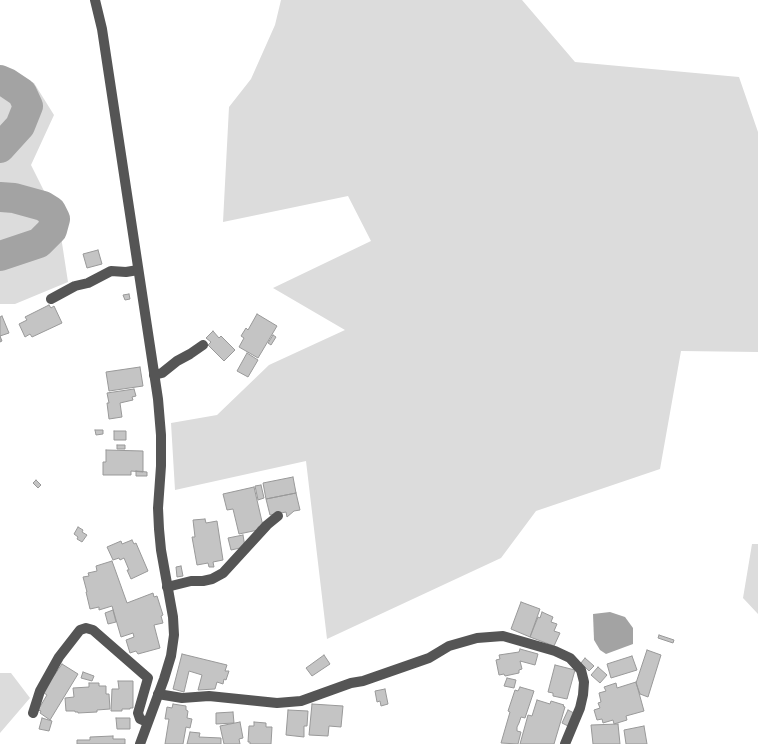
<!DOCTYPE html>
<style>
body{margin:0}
canvas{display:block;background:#fff}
</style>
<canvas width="758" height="744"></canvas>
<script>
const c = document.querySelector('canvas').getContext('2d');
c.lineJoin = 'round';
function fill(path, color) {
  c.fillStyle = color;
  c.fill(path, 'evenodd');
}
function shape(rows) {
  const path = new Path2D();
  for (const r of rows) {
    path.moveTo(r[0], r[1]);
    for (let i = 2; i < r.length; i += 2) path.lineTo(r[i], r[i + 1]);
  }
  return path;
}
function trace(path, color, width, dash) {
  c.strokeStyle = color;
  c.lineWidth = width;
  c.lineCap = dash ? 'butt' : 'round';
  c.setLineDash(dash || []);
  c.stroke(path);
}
const green = shape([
 [281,0,522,0,575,62,739,77,758,132,758,352,681,351,660,469,536,511,501,558,327,639,306,461,175,490,171,423,217,415,269,365,345,330,273,288,371,241,348,196,223,222,229,107,251,79,275,25],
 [0,70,34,83,54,115,31,165,46,195,60,230,68,282,15,304,0,304],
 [752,544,758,544,758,614,743,598],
 [0,673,11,673,30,698,0,733]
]);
const water = shape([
 [610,612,625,617,633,628,633,644,606,654,600,650,594,640,593,614]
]);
const river = shape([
 [0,80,7,83,22,93,28,106,20,126,0,148],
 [0,197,14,198,43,206,51,211,55,219,52,230,39,243,0,256]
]);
const building = shape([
 [98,250,102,264,87,268,83,254,98,250],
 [129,294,130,299,125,300,123,295,129,294],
 [49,305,51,308,54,306,62,323,32,337,30,334,25,337,19,324,27,320,25,317,49,305],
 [257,314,277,326,258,358,239,347,244,338,241,336,246,328,248,330,257,314],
 [2,316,9,333,0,336,2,341,0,342,0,317,2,316],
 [213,331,219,338,221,336,235,350,224,361,208,345,211,342,206,338,213,331],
 [273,335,276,337,271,345,268,343,273,335],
 [247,353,258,360,248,377,237,371,247,353],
 [140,367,143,386,109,391,106,372,140,367],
 [134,389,136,396,132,397,133,400,120,403,122,417,109,419,107,403,109,403,107,393,134,389],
 [95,430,103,430,103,434,96,435,95,430],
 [114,431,126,431,126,440,114,440,114,431],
 [117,445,125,445,125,449,117,449,117,445],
 [106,450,143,451,143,472,131,471,131,475,103,475,103,462,106,462,106,450],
 [136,471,147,472,147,476,136,476,136,471],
 [293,477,296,493,266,499,263,483,293,477],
 [36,480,41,485,38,488,33,483,36,480],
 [261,485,264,498,258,500,255,486,261,485],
 [254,487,263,526,258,527,258,530,239,534,233,509,227,510,223,494,254,487],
 [296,493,300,510,294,511,287,517,286,512,270,515,266,499,296,493],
 [205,519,206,523,217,521,223,560,213,562,214,567,209,567,208,563,197,565,192,537,195,537,193,520,205,519],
 [78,527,83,530,82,532,87,535,82,542,77,539,78,537,74,534,78,527],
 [243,535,245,547,231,550,228,538,243,535],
 [132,540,134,544,136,543,148,571,131,579,127,570,129,570,124,558,120,560,119,558,113,560,107,547,121,541,122,544,132,540],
 [112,561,127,603,153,593,154,597,157,596,163,615,161,616,163,623,154,625,160,648,138,654,136,651,130,653,126,640,134,637,133,633,121,637,112,606,99,610,99,607,90,609,86,592,87,592,83,577,89,576,88,573,97,571,96,566,112,561],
 [181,566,183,576,177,577,176,567,181,566],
 [521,602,540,609,530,637,511,629,521,602],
 [113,610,116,622,108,624,105,613,113,610],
 [542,612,553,617,551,622,557,624,554,631,560,633,554,646,530,637,538,617,540,618,542,612],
 [659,635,674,640,673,643,658,638,659,635],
 [520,649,538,654,535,665,520,661,522,669,519,670,519,673,505,676,504,674,499,675,496,660,500,659,499,655,519,652,520,649],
 [647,650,661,655,648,697,640,694,636,683,647,650],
 [182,654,227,665,225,671,229,671,226,680,224,679,223,684,217,682,215,689,198,690,202,675,189,671,184,692,173,689,182,654],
 [324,655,330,664,312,676,306,668,324,655],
 [632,656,637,670,611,678,607,664,632,656],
 [585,658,594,666,589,671,581,663,585,658],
 [62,664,78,674,50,720,40,713,41,711,38,710,47,695,41,691,53,677,62,664],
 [555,665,575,670,567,699,553,696,553,693,548,692,555,665],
 [598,667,607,675,600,683,591,675,598,667],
 [83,672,94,676,92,681,81,678,83,672],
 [507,678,516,680,514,688,504,686,507,678],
 [118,681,133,681,133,708,130,708,130,709,122,709,122,711,111,711,112,689,119,689,118,681],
 [636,682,644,711,626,716,627,720,614,724,613,720,603,723,602,719,597,720,594,710,600,708,598,703,601,702,599,693,606,691,604,687,616,683,617,688,636,682],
 [89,683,99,683,99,686,106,686,106,694,109,694,110,709,97,710,97,712,78,713,78,712,75,712,75,711,66,711,65,698,74,697,73,688,89,687,89,683],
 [520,687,534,691,525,718,521,717,519,723,517,727,517,731,521,732,518,744,501,743,510,712,508,711,515,690,518,691,520,687],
 [385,689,388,704,381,706,380,701,377,702,375,691,385,689],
 [537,700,550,704,551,701,564,705,563,706,565,707,554,744,520,744,528,715,532,716,537,700],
 [173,704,186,706,186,710,188,711,187,718,192,719,190,728,186,727,183,744,165,744,169,719,165,719,167,707,172,708,173,704],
 [312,704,343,706,341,727,329,726,328,736,309,735,312,704],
 [288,710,308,711,307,726,304,726,304,737,286,735,288,710],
 [568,710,576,714,570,727,562,723,568,710],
 [233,712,234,723,216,724,216,713,233,712],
 [42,718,52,721,49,731,39,729,42,718],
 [116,718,130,718,130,729,117,729,116,718],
 [240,722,243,738,239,739,240,744,224,744,220,726,240,722],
 [254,722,266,723,266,727,272,727,271,744,250,744,250,742,248,742,249,726,254,726,254,722],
 [618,724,620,744,593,744,591,725,618,724],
 [644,726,647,744,626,744,624,730,644,726],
 [190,732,200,733,199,737,221,738,221,744,187,744,190,732],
 [113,736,113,739,125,739,125,744,77,744,77,740,90,740,90,737,113,736]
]);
const minor = shape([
 [51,299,75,286,88,283,111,271,126,272,138,270],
 [154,375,162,373,177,361,190,354,203,345],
 [167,587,191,581,203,581,212,579,223,573,267,525,278,516],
 [158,694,182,698,209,696,277,703,301,701,351,683,363,681,429,658,449,646,477,638,503,636,555,651,570,658,581,670,584,682,583,695,580,708,565,744],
 [33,713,40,691,59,657,80,630,86,628,93,630,148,678,138,713,140,719,147,722]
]);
const tertiary = shape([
 [95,0,102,29,158,399,161,435,161,466,158,508,159,529,161,550,173,617,174,635,171,656,164,679,140,744]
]);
fill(green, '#dcdcdc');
fill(water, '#a3a3a3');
trace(river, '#a3a3a3', 30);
fill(building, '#c4c4c4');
trace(building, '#999', 1);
trace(minor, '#555', 10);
trace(tertiary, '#555', 10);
</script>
